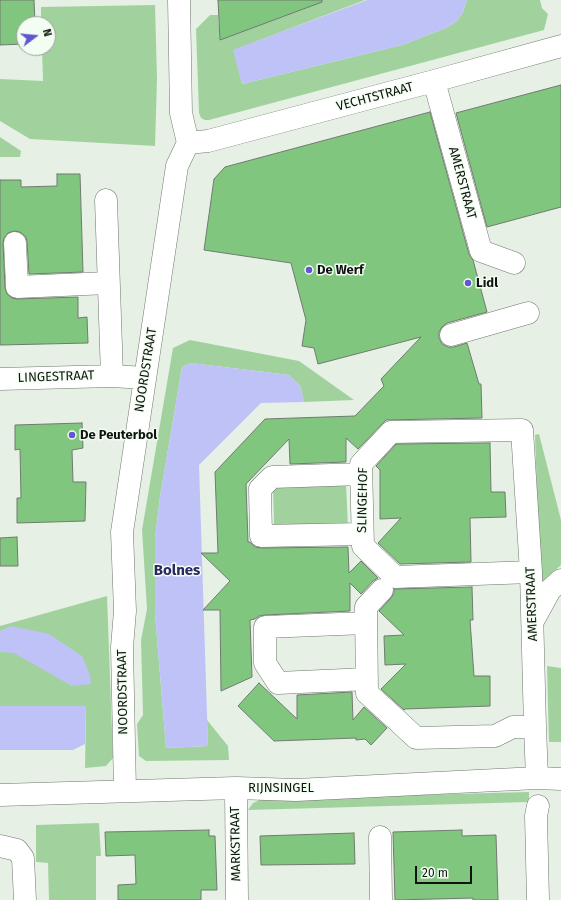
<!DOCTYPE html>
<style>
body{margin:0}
#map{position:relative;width:561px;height:900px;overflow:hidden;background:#e6f0e5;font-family:"Fira Sans",sans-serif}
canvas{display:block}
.north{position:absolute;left:16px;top:16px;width:40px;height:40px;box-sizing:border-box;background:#f3fef2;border:1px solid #98a098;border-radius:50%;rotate:74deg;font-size:11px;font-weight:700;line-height:16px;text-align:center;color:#101410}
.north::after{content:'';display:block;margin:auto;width:14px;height:18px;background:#6157d0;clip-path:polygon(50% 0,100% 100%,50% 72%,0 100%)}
.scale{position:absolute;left:415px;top:866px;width:57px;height:18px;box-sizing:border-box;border:2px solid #101410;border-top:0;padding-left:5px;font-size:12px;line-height:14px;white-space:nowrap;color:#101410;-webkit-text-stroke:3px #f3fef2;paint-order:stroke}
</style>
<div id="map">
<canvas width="561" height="900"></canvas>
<div class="north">N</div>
<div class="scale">20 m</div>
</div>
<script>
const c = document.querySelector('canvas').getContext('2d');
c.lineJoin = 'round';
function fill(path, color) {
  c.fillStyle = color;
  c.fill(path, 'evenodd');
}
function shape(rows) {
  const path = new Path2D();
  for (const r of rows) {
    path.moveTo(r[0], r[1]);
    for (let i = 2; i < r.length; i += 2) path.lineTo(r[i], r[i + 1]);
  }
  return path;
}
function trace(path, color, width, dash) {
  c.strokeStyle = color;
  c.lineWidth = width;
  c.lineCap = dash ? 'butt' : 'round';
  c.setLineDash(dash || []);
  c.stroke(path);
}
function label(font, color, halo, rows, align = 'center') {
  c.font = font + ' "Fira Sans",sans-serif';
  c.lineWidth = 3;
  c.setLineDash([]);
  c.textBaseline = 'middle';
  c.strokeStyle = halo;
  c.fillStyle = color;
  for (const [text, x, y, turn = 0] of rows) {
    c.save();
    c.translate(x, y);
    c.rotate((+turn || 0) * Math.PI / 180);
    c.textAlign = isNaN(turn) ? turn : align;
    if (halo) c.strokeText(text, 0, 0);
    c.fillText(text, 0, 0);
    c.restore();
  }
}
const green = shape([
 [302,0,365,0,234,50,242,84,402,45,446,28,457,21,463,12,467,0,540,0,542,8,548,14,544,30,209,120,205,120,201,118,199,113,196,29,210,15,218,15,220,39,302,9],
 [155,5,157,79,155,146,30,139,0,121,0,79,43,81,42,48,48,48,48,24,41,24,41,7],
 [0,137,21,151,20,157,0,157],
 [190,340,299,361,354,400,304,402,300,386,289,375,191,363,182,367,160,497,155,538,155,613,166,748,208,746,207,720,228,746,229,760,146,761,139,756,137,724,143,715,141,640,147,609,142,530,173,348],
 [539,434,561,520,561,565,540,584,535,435],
 [346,483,348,528,274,525,273,488],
 [107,596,113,758,106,766,85,768,86,706,0,706,0,626],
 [547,666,561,668,561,742,549,742],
 [529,792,529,802,248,810,253,803,262,799],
 [99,823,101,856,96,856,96,900,49,900,48,863,36,862,36,825]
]);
const water = shape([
 [367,0,467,0,463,12,457,21,446,28,402,45,242,84,233,50],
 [191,363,289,375,300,386,304,402,261,403,199,465,208,746,166,748,155,613,155,538,160,497,182,367],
 [11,626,49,634,82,656,90,675,91,684,72,686,14,653,0,652,0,631],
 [0,706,86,706,85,744,73,750,0,750]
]);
const building = shape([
 [0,0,34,0,35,24,24,24,24,44,0,45,0,0],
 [218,0,322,0,322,2,220,40,218,0],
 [561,85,561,207,487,227,456,113,561,85],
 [430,112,469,254,473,260,487,312,447,323,442,327,439,332,439,338,442,344,448,347,454,347,467,343,479,384,481,384,482,418,386,420,358,449,346,438,346,462,290,464,289,439,246,484,248,542,250,542,255,547,261,548,348,547,349,573,361,561,378,578,373,581,361,594,350,583,350,611,265,615,259,616,255,619,250,620,252,677,221,691,220,610,203,610,230,581,201,553,218,553,215,472,265,419,355,416,384,386,381,379,421,337,318,364,314,348,302,346,306,320,291,263,204,250,214,179,225,167,430,112],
 [57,174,80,174,83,272,29,274,27,242,26,237,20,232,14,231,8,233,4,238,3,243,5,288,7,294,12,298,17,299,78,297,78,318,87,317,88,343,0,345,0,180,21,180,21,187,57,186,57,174],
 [82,423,83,448,72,450,73,482,86,482,85,521,17,523,17,498,21,498,20,449,15,450,15,425,82,423],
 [490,443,491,492,505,492,506,517,470,518,471,562,400,564,378,543,401,518,380,519,380,470,376,466,396,444,490,443],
 [17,537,18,566,0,566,0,538,17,537],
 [472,587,473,620,470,620,474,676,490,676,490,706,405,709,404,710,381,689,406,664,385,665,384,636,404,635,379,611,391,598,394,593,394,589,472,587],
 [259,683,297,719,297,695,352,692,353,720,364,707,387,728,371,745,365,739,356,740,356,738,274,741,238,706,259,683],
 [209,830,209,836,215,836,217,890,201,890,201,900,118,900,118,885,136,884,135,855,106,856,105,832,209,830],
 [462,830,462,836,496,835,498,900,473,900,473,898,395,900,393,832,462,830],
 [354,833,355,864,261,865,260,836,354,833]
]);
const minor = shape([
 [434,81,481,251,514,263],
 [188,143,208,141,434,81,561,46],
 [106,200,112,376],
 [15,243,17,287,108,283],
 [451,335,528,313],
 [0,379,112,376,145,378],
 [361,474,272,477,260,489,261,536,362,534],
 [531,572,395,577,363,546,361,464,391,432,522,430,531,572,535,727,537,778],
 [382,590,366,607,367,693,399,722,416,738,495,736,513,727,535,727],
 [533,621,550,590,561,580],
 [366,623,265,627,265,663,278,683,367,679],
 [236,788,237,900],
 [125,791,122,647,125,611,122,532,177,166,188,143,181,113,179,0],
 [0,795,236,788,296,790,537,778,561,779],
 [380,837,381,900],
 [0,846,17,850,23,858,25,900],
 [538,900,536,816,538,806]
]);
const markers = [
 [309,270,4,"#6157d0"],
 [468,283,4,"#6157d0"],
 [72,435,4,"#6157d0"]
];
const streetNames = [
 ["VECHTSTRAAT",375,97,-15],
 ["AMERSTRAAT",462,183,75],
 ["NOORDSTRAAT",146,370,-81],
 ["LINGESTRAAT",56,377,-2],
 ["SLINGEHOF",363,500,-89],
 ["AMERSTRAAT",532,604,-92],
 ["NOORDSTRAAT",123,692,-91],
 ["RIJNSINGEL",281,788],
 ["MARKSTRAAT",236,844,-91]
];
const poiNames = [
 ["De Werf",317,270],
 ["Lidl",476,283],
 ["De Peuterbol",80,435]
];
const quarterNames = [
 ["Bolnes",177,571]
];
fill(green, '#a1d29e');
fill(water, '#bfc2f7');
fill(building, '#81c67e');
trace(building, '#717a70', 1);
trace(minor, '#6e776d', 23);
trace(minor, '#fff', 22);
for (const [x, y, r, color] of markers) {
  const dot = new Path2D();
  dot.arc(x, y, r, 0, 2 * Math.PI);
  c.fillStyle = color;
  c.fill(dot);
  trace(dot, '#f3fef2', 1.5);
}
label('13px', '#101410', '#f3fef2', streetNames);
label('bold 13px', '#101410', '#f3fef2', poiNames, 'left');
label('bold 15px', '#2b2761', '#f3fef2', quarterNames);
</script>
